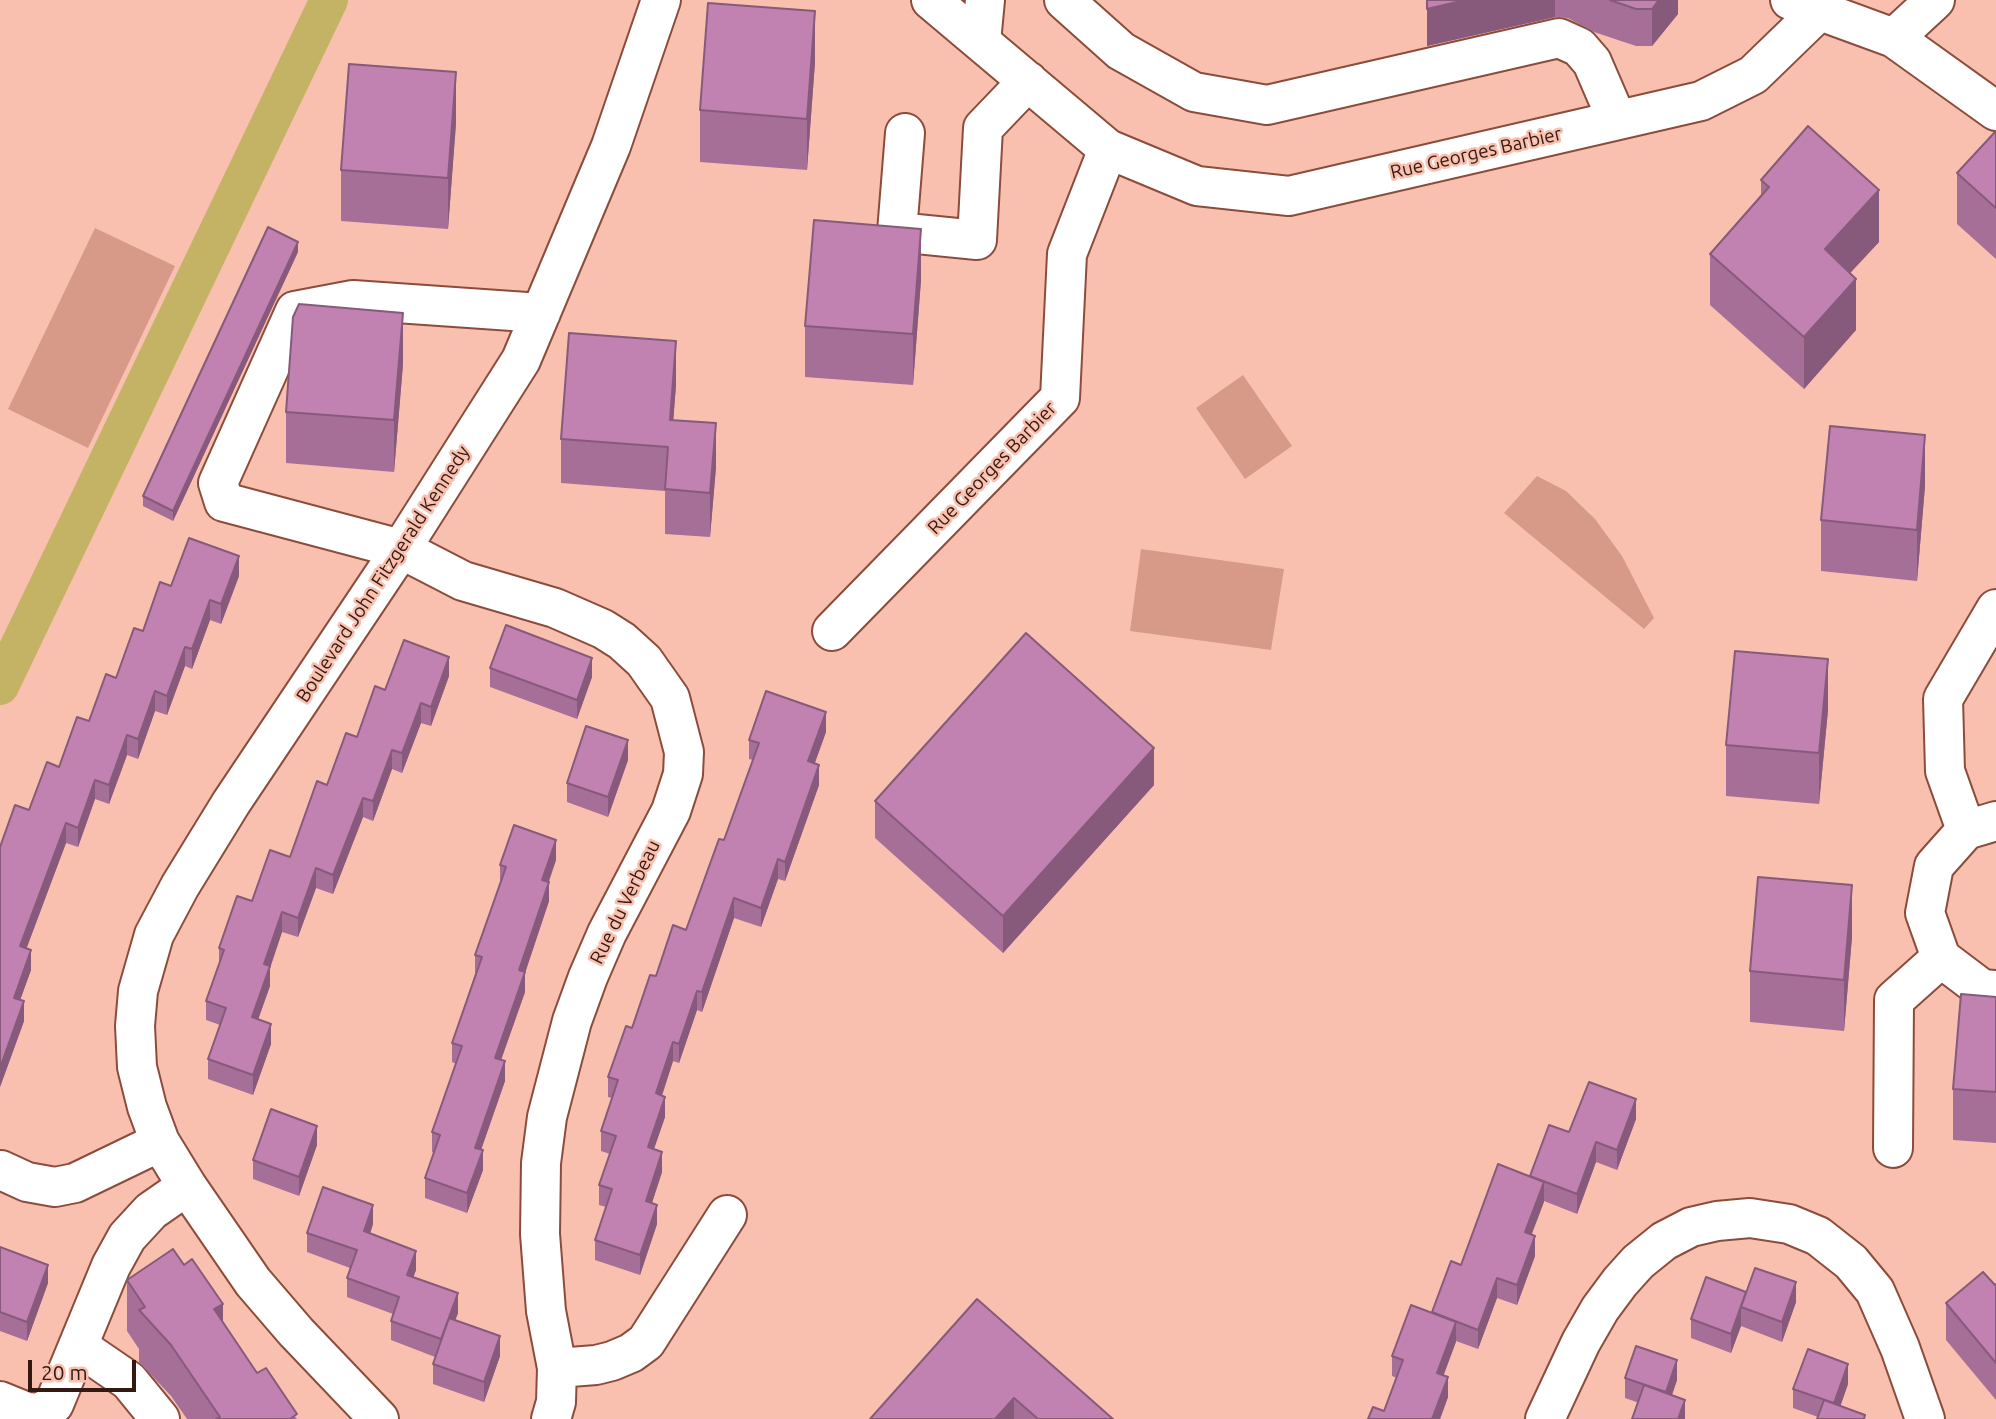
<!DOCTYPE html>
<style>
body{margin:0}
#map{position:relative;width:1996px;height:1419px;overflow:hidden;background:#fac0af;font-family:Ubuntu,sans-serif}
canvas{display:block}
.scale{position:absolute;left:28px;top:1360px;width:108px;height:32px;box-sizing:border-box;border:4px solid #331911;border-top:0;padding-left:9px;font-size:21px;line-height:24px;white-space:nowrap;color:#331911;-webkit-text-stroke:5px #fac0af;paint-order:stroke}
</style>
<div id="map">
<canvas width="1996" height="1419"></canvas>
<div class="scale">20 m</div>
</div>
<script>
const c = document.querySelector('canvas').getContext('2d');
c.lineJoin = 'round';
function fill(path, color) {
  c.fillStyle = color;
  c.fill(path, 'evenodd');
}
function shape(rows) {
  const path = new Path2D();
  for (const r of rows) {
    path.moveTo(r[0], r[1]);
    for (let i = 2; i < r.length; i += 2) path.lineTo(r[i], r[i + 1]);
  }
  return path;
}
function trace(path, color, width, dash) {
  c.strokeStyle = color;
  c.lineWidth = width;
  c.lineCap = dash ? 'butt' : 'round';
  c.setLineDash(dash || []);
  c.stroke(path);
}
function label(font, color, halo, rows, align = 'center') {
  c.font = font + ' Ubuntu,sans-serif';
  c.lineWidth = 5;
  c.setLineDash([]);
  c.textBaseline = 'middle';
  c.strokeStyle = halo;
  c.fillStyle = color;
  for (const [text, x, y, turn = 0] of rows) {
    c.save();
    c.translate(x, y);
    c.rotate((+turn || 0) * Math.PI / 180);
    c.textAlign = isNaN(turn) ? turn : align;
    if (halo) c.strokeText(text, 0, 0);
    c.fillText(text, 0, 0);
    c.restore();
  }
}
const green = shape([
 [95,228,175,266,88,448,8,409],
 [1243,375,1292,446,1245,479,1196,408],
 [1537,476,1566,491,1595,519,1622,556,1654,618,1644,629,1504,513],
 [1141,549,1284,569,1271,650,1130,631]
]);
const canal = shape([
 [0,686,329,0]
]);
const minor = shape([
 [931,0,1108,149],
 [1064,0,1121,51,1194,92,1267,105,1559,38,1579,47,1592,62,1617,120],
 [1790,0,1894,38,1996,111],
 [1894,38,1935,0],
 [981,42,985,0],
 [905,133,897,232,977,240,983,128,1028,81],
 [541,313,353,300,295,311,218,483,224,502,401,549,463,581,555,608,603,629,622,641,644,661,670,698,684,752,683,774,671,811,607,933,588,977,572,1021,547,1117,541,1163,540,1234,546,1311,557,1368,556,1402,551,1419],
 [832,631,1060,398,1067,254,1108,149,1197,186,1289,196,1701,101,1753,75,1819,11],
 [1996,821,1966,830,1934,866,1925,913,1941,958,1982,989,1996,990],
 [1966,830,1945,771,1943,699,1996,609],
 [1893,1148,1894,1000,1941,958],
 [1,1170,27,1182,55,1187,75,1183,160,1142],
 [78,1346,129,1381,160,1419],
 [557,1368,596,1365,612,1361,631,1353,646,1342,727,1215],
 [0,1401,27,1412,40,1413,54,1404,111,1266,127,1237,151,1211,187,1186],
 [379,1419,296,1332,253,1282,187,1186,160,1142,147,1107,137,1067,135,1026,138,991,154,935,180,886,231,803,401,549,521,360,611,146,661,0],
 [1545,1419,1581,1342,1600,1309,1620,1282,1638,1262,1664,1241,1691,1227,1717,1221,1750,1218,1789,1224,1818,1236,1851,1262,1875,1291,1900,1348,1925,1419]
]);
const wall = shape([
 [1427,0,1678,0,1678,14,1652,46,1636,46,1594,32,1568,18,1555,17,1427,46],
 [815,62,807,170,700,162,700,110],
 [456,123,448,229,341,221,341,170],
 [1996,133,1996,259,1957,224,1957,173],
 [1761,180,1879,242,1850,273,1856,330,1804,389,1710,305,1710,254,1761,195],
 [298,252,173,521,143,506,143,496],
 [921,280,913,385,805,377,805,326],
 [403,364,394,472,286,463,286,412],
 [676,385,673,420,716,467,710,537,665,534,665,491,561,483,561,439],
 [1925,486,1917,581,1821,571,1821,520],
 [239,576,221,624,210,620,192,669,185,666,167,715,155,711,138,759,127,755,109,804,95,799,78,847,66,843,26,948,31,970,20,1000,24,1021,0,1087,29,810,89,721,116,678,143,631,171,586],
 [490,668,592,677,577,719,490,687],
 [449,676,431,726,421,723,402,773,392,769,373,821,363,817,333,894,316,888,298,937,282,932,270,968,270,986,258,1019,271,1044,253,1095,208,1079,208,1059,220,1025,206,1020,206,1001,219,964,219,948,252,901,290,857,327,785,385,690],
 [1828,710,1819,804,1726,796,1726,745],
 [826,732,815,763,819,785,785,881,778,879,761,927,734,918,702,1012,697,1010,679,1063,673,1061,662,1096,665,1117,654,1149,662,1172,652,1203,657,1224,640,1275,595,1260,595,1240,606,1207,599,1205,599,1185,610,1154,601,1151,601,1131,612,1098,608,1097,608,1077,656,976,686,930,724,840,753,760,749,759,749,740],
 [628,760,608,817,567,802,567,783],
 [1154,785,1003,953,875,838,875,801],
 [556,860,549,882,549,901,525,973,525,992,501,1060,505,1081,481,1150,483,1170,467,1213,425,1198,425,1178,434,1153,432,1152,432,1132,456,1064,452,1062,452,1043,475,974,475,955,500,884,500,865],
 [1852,937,1844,1031,1750,1022,1750,971],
 [1996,997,1996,1143,1953,1140,1953,1089],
 [1636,1119,1617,1170,1596,1162,1577,1214,1544,1201,1531,1235,1535,1256,1517,1305,1497,1298,1478,1349,1456,1341,1443,1375,1448,1397,1440,1419,1368,1419,1384,1411,1397,1378,1392,1376,1392,1356,1432,1313,1461,1265,1530,1177,1569,1132],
 [317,1145,299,1196,253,1179,253,1160],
 [373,1224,370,1234,416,1270,413,1277,458,1313,455,1320,500,1356,484,1402,433,1384,433,1364,435,1357,391,1340,391,1321,393,1314,347,1297,347,1278,350,1268,307,1252,307,1233],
 [0,1247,48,1283,27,1341,0,1331],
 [127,1280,223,1323,257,1373,297,1419,187,1419,171,1396,139,1362,139,1349,127,1331],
 [1996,1284,1996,1400,1946,1340,1946,1303],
 [1746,1292,1796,1302,1782,1342,1741,1326,1731,1353,1691,1338,1691,1319],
 [977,1299,1113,1419,870,1419],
 [1625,1378,1677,1380,1672,1395,1685,1419,1625,1398],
 [1848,1384,1840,1406,1865,1419,1818,1417,1793,1408,1793,1389]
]);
const shadedWall = shape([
 [1465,0,1555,0,1555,17,1427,46,1427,9],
 [1659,0,1678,0,1678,14,1652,46,1652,9],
 [815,11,815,62,807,170,807,119],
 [456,72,456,123,448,229,448,178],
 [1879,190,1879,242,1825,300,1825,249],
 [921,229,921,280,913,385,913,334],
 [298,242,298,252,173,521,173,511],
 [1856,279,1856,330,1804,389,1804,337],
 [403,313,403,364,394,472,394,420],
 [676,341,676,385,670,464,670,420],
 [716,423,716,467,710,537,710,493],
 [1925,435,1925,486,1917,581,1917,530],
 [239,556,239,576,221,624,221,604],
 [210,600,210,620,192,669,192,649],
 [185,647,185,666,167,715,167,696],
 [449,657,449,676,431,726,431,707],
 [592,658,592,677,577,719,577,700],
 [1828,659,1828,710,1819,804,1819,753],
 [155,691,155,711,138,759,138,739],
 [421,703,421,723,402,773,402,753],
 [826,712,826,732,808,781,808,761],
 [127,735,127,755,109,804,109,785],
 [628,740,628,760,608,817,608,797],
 [1154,748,1154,785,1003,953,1003,916],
 [392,750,392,769,373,821,373,801],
 [819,765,819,785,785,881,785,862],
 [95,780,95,799,78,847,78,828],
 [363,798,363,817,333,894,333,875],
 [66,823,66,843,20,966,20,946],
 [556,840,556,860,542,899,542,880],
 [778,859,778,879,761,927,761,908],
 [316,868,316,888,298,937,298,918],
 [549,882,549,901,525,973,525,992,495,1077,495,1058,519,970],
 [1852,885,1852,937,1844,1031,1844,980],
 [734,898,734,918,702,1012,702,992],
 [282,912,282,932,270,968,270,986,252,1037,252,1017,264,964],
 [31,950,31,970,14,1017,14,998],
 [697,991,697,1010,679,1063,679,1044],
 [24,1001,24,1021,0,1087,0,1068],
 [271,1024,271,1044,253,1095,253,1075],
 [673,1042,673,1061,656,1113,656,1093],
 [505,1061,505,1081,475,1167,475,1148],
 [665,1097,665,1117,648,1166,648,1147],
 [1636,1099,1636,1119,1617,1170,1617,1150],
 [317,1126,317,1145,299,1196,299,1177],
 [1596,1142,1596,1162,1577,1214,1577,1194],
 [483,1150,483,1170,467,1213,467,1193],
 [662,1152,662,1172,646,1221,646,1201],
 [1544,1182,1544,1202,1525,1252,1525,1232],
 [373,1205,373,1224,364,1251,364,1231],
 [657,1205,657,1224,640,1275,640,1255],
 [1535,1236,1535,1256,1517,1305,1517,1285],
 [416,1251,416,1270,407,1295,407,1275],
 [48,1265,48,1283,27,1341,27,1322],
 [1497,1278,1497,1298,1478,1349,1478,1330],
 [1796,1282,1796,1302,1782,1342,1782,1322],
 [458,1293,458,1313,441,1359,441,1339],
 [223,1304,223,1355,214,1309],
 [1741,1307,1741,1326,1731,1353,1731,1334],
 [1456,1322,1456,1342,1437,1393,1437,1373],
 [500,1336,500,1356,484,1402,484,1382],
 [1677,1360,1677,1380,1666,1412,1666,1392],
 [1848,1364,1848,1384,1836,1419,1834,1403],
 [1448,1377,1448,1397,1440,1419,1432,1419],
 [1014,1398,1014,1419,995,1419],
 [1685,1400,1685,1419,1678,1419]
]);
const building = shape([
 [1427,0,1465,0,1427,9,1427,0],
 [1610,0,1659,0,1652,9,1636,9,1610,0],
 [708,3,815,11,807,119,700,110,708,3],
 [349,64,456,72,448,178,341,170,349,64],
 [1808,126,1879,190,1825,249,1856,279,1804,337,1710,254,1769,187,1761,180,1808,126],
 [1995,132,1996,133,1996,208,1957,173,1995,132],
 [814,220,921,229,913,334,805,326,814,220],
 [268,227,298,242,173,511,143,496,268,227],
 [299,304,403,313,394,420,286,412,293,317,299,304],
 [569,333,676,341,670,420,716,423,710,493,665,489,668,447,561,439,569,333],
 [1830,426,1925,435,1917,530,1821,520,1830,426],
 [189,538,239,556,221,604,210,600,192,649,185,647,167,696,155,691,138,739,127,735,109,785,95,780,78,828,66,823,20,946,31,950,14,998,24,1001,0,1068,0,847,15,805,29,810,47,762,59,767,77,717,89,721,106,674,116,678,134,628,143,631,160,582,171,586,189,538],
 [506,625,592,658,577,700,490,668,506,625],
 [1026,633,1154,748,1003,916,875,801,1026,633],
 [404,640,449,657,431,707,421,703,402,753,392,750,373,801,363,798,333,875,316,868,298,918,282,912,264,964,270,966,252,1017,271,1024,253,1075,208,1059,226,1008,206,1001,224,950,219,948,237,896,252,901,270,850,290,857,317,781,327,785,346,733,357,737,375,686,385,690,404,640],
 [1735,651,1828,659,1819,753,1726,745,1735,651],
 [766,691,826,712,808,761,819,765,785,862,778,859,761,908,734,898,702,992,697,991,679,1044,673,1042,656,1093,665,1097,648,1147,662,1152,646,1201,657,1205,640,1255,595,1240,612,1189,599,1185,616,1136,601,1131,618,1080,608,1077,626,1026,632,1028,650,975,656,976,673,925,686,930,719,839,724,840,759,743,749,740,766,691],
 [586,726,628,740,608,797,567,783,586,726],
 [514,825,556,840,542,880,549,882,519,970,525,972,495,1058,505,1061,475,1148,483,1150,467,1193,425,1178,440,1135,432,1132,462,1046,452,1043,482,957,475,955,506,867,500,865,514,825],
 [1758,877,1852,885,1844,980,1750,971,1758,877],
 [1961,994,1996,997,1996,1092,1953,1089,1961,994],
 [1589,1082,1636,1099,1617,1150,1596,1142,1577,1194,1530,1176,1549,1125,1569,1132,1589,1082],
 [271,1109,317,1126,299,1177,253,1160,271,1109],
 [1498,1164,1544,1182,1525,1232,1535,1236,1517,1285,1497,1278,1478,1330,1432,1312,1451,1261,1461,1265,1498,1164],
 [323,1187,373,1205,364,1231,416,1251,407,1275,458,1293,441,1339,391,1321,399,1297,347,1278,357,1250,307,1233,323,1187],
 [0,1247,48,1265,27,1322,0,1312,0,1247],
 [173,1249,184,1265,192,1259,223,1304,214,1309,257,1373,266,1368,297,1414,290,1419,216,1419,220,1417,171,1345,139,1310,145,1307,127,1280,173,1249],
 [1755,1268,1796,1282,1782,1322,1741,1307,1755,1268],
 [1983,1272,1995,1285,1996,1284,1996,1363,1946,1303,1983,1272],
 [1706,1277,1746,1292,1731,1334,1691,1319,1706,1277],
 [977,1299,1113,1419,1038,1419,1014,1398,995,1419,870,1419,977,1299],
 [1411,1305,1456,1322,1437,1373,1448,1377,1432,1419,1368,1419,1373,1407,1384,1411,1403,1360,1392,1356,1411,1305],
 [449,1318,500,1336,484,1382,433,1364,449,1318],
 [1636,1346,1677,1360,1666,1392,1625,1378,1636,1346],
 [1808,1349,1848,1364,1834,1403,1793,1389,1808,1349],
 [1644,1385,1685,1400,1678,1419,1632,1419,1644,1385],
 [1824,1400,1865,1415,1864,1419,1817,1419,1824,1400]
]);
const streetNames = [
 ["Rue Georges Barbier",1476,153,-13],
 ["Rue Georges Barbier",992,468,-46],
 ["Boulevard John Fitzgerald Kennedy",383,574,-57],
 ["Rue du Verbeau",625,902,-64]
];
fill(green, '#d89a88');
trace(canal, '#c5b365', 38);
trace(minor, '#8b4c3b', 42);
trace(minor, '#fff', 38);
fill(wall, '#a66f98');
fill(shadedWall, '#875a7c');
fill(building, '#c181b1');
trace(building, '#875a7c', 2);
label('19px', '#331911', '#fac0af', streetNames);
</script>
